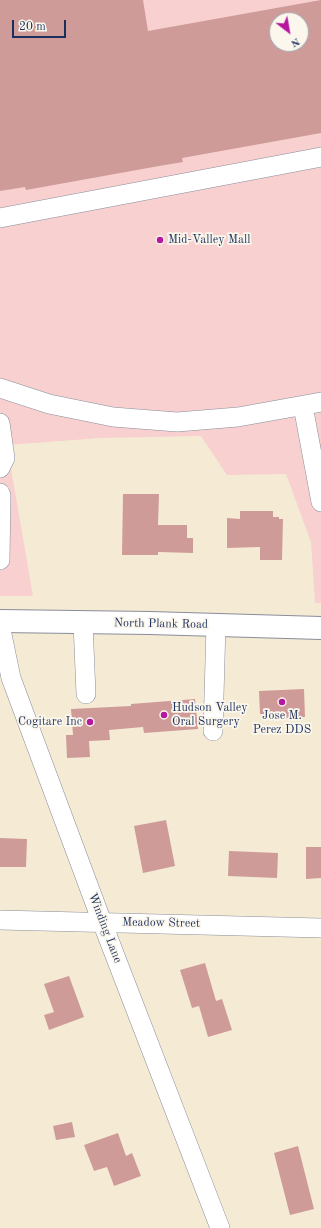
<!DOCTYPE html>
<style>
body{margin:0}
#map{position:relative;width:321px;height:1228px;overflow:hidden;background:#f5ebd5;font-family:"Old Standard TT",serif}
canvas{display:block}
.north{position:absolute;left:269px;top:12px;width:40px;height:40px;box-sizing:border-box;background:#fbf7ec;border:1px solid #a1a7b3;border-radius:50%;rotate:149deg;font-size:11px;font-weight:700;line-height:16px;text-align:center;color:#1b2f5e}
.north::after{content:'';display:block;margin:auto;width:14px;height:18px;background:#b5179e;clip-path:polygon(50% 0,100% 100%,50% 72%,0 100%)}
.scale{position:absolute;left:12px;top:20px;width:54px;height:18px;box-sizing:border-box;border:2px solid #1b2f5e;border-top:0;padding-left:5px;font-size:12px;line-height:14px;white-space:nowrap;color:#1b2f5e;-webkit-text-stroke:3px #fbf7ec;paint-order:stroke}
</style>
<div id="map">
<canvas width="321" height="1228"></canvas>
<div class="north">N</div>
<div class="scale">20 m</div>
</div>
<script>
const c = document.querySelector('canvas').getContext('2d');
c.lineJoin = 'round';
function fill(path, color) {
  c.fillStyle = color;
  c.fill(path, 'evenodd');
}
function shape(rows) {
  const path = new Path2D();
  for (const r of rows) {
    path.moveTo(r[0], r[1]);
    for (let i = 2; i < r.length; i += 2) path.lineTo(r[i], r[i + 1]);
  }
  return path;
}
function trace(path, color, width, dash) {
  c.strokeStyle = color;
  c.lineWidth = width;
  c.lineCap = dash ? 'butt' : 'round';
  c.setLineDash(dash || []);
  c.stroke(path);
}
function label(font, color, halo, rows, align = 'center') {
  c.font = font + ' "Old Standard TT",serif';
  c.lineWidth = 3.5;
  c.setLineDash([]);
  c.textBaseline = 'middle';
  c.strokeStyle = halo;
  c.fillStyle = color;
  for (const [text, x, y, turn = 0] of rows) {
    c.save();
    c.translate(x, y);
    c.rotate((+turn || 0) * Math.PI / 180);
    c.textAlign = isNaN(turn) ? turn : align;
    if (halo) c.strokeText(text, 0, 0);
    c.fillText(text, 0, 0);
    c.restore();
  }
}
const built = shape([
 [0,0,321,0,321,603,315,603,311,542,286,474,227,475,201,436,101,438,7,445,33,596,0,596],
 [277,20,301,20,301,44,277,44]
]);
const building = shape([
 [0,0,143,0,148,31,321,0,321,133,182,158,183,162,159,166,26,190,25,187,0,191],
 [277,20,301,20,301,44,277,44],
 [123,494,159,494,158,525,187,525,187,538,193,538,193,553,158,552,158,555,122,555],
 [240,511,273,511,273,517,279,517,279,519,283,519,282,560,260,560,260,547,227,548,227,518,240,519],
 [304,689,305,717,269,719,269,714,260,714,259,691],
 [195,699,198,729,144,733,143,727,109,730,110,740,89,741,90,757,67,758,66,735,73,735,71,709,131,706,131,704],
 [166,820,175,866,143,873,134,826],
 [0,838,27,839,26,867,0,867],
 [306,847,321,847,321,878,306,879],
 [229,851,278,853,277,878,228,876],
 [205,963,216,1001,222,999,232,1030,208,1037,199,1006,192,1008,180,970],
 [69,976,84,1017,49,1030,44,1015,54,1012,44,984],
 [72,1122,75,1137,56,1140,53,1126],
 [118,1133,126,1156,132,1153,141,1176,114,1186,107,1167,94,1171,84,1145],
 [298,1146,314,1209,290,1215,274,1153]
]);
const minor = shape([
 [0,218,321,157],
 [0,388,49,404,113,417,177,422,238,417,321,402],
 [303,406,321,502],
 [0,423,5,458,0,468],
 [0,493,1,496,0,560],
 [83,622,86,694],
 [0,625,11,678,102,922,220,1228],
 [213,731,216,625],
 [0,920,321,928]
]);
const major = shape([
 [0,621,150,623,321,628]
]);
const markers = [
 [160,240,4,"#b5179e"],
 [282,702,4,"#b5179e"],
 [164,715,4,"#b5179e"],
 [90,722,4,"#b5179e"]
];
const poiNames = [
 ["Mid-Valley Mall",168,240],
 ["Hudson Valley",172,708],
 ["Oral Surgery",172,722],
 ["Jose M.",282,716,"center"],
 ["Perez DDS",282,730,"center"],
 ["Cogitare Inc",82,722,"right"]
];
const streetNames = [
 ["North Plank Road",161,624,1],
 ["Meadow Street",161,923,1],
 ["Winding Lane",105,928,69]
];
fill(built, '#f7d0cf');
fill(building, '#ce9b98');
trace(minor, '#888d9a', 20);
trace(major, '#888d9a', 24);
trace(minor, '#fff', 19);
trace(major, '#fff', 22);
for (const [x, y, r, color] of markers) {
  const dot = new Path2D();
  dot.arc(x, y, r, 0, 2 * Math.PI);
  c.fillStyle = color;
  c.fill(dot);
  trace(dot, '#fbf7ec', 1.5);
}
label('12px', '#1b2f5e', '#fbf7ec', poiNames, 'left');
label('12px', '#1b2f5e', '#fbf7ec', streetNames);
</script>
